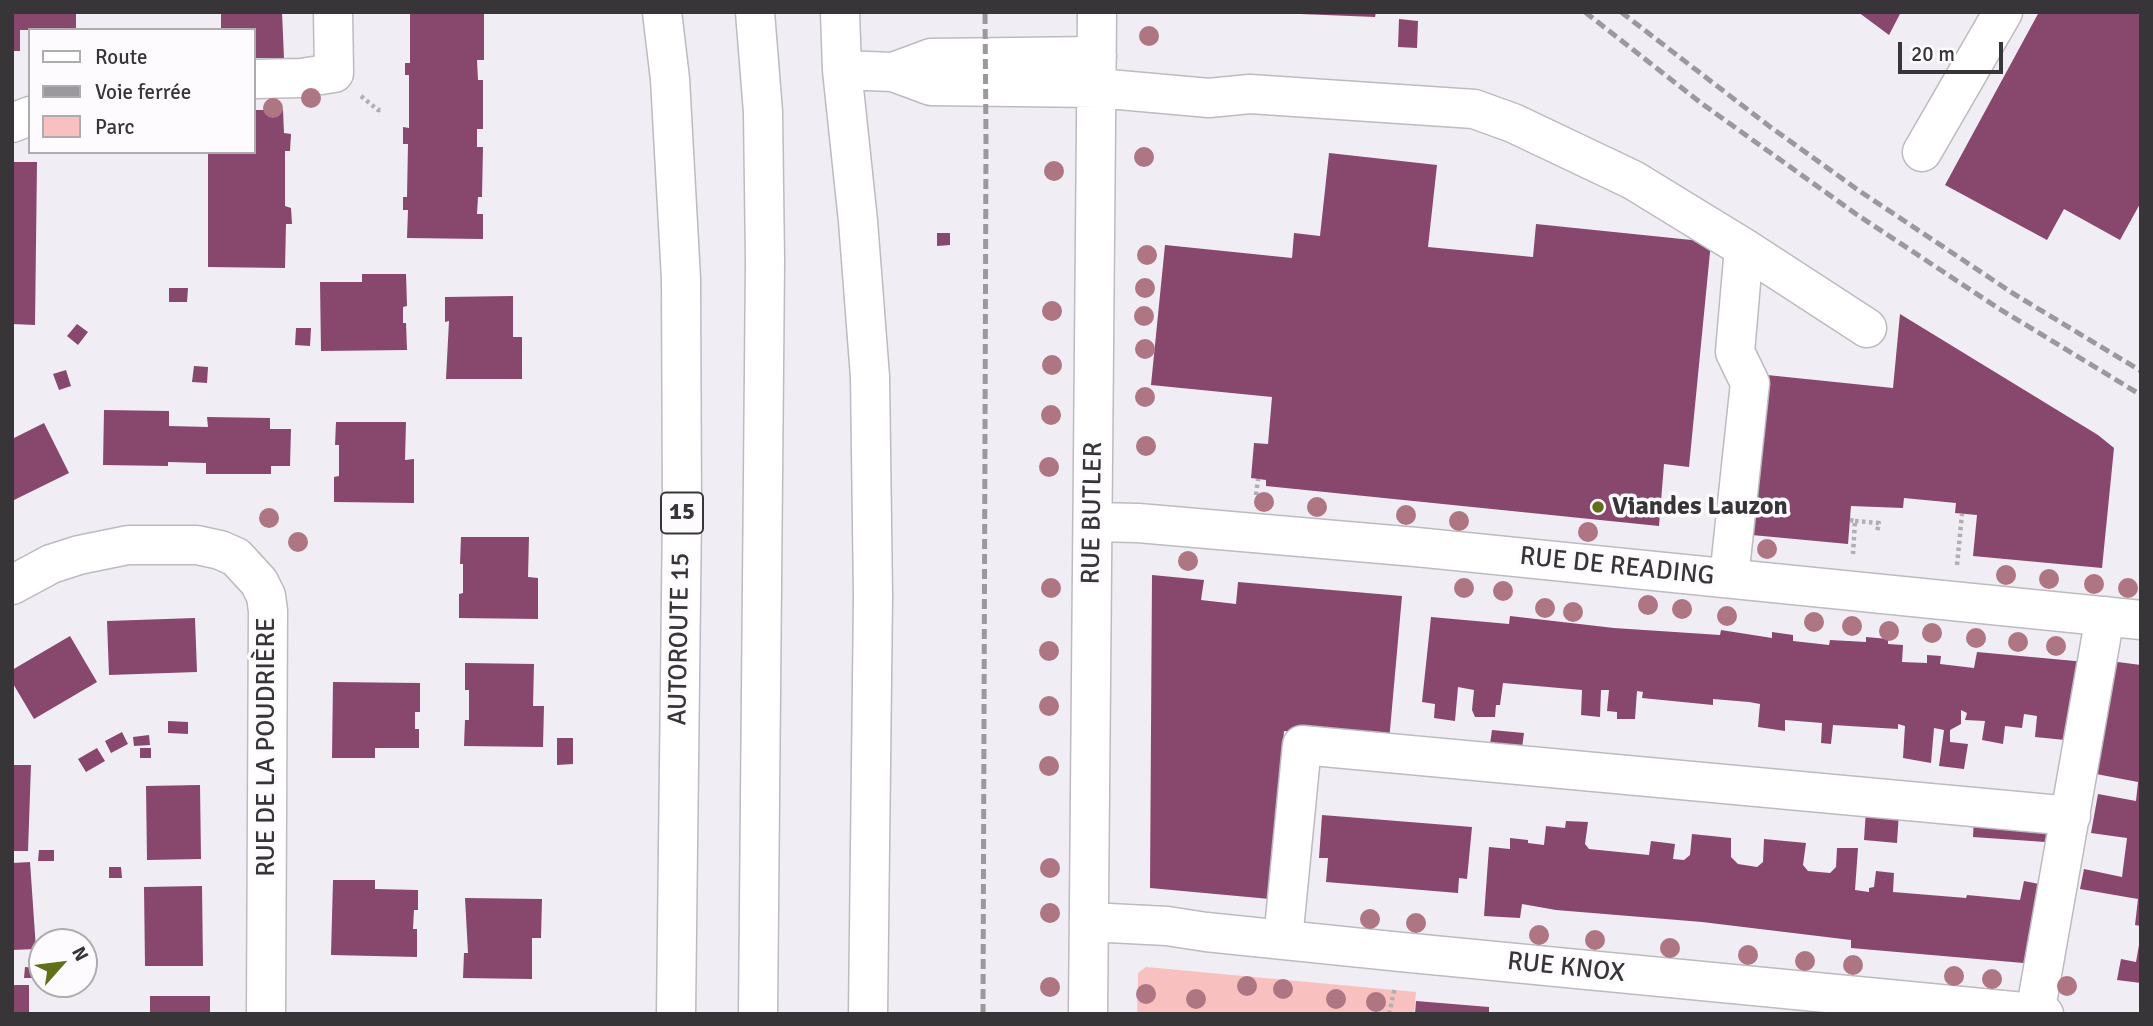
<!DOCTYPE html>
<meta charset="utf-8">
<style>
body{margin:0}
#map{position:relative;width:2153px;height:1026px;overflow:hidden;background:#f1edf4;font-family:Signika,sans-serif}
canvas{display:block}
.frame{position:absolute;inset:0;border:14px solid #373538;pointer-events:none}
.legend{position:absolute;left:28px;top:28px;width:228px;height:126px;box-sizing:border-box;background:#fdfbfe;border:2px solid #aeacaf;margin:0;padding:9px 12px;list-style:none;font-size:21px;color:#373538}
.legend li{display:flex;align-items:center;gap:14px;height:35px}
.legend b{width:35px;border:2px solid #aeacaf}
.north{position:absolute;left:28px;top:928px;width:70px;height:70px;box-sizing:border-box;background:#fdfbfe;border:2px solid #aeacaf;border-radius:50%;rotate:62deg;font-size:19px;font-weight:700;line-height:28px;text-align:center;color:#373538}
.north::after{content:'';display:block;margin:auto;width:24px;height:32px;background:#626f1a;clip-path:polygon(50% 0,100% 100%,50% 72%,0 100%)}
.scale{position:absolute;left:1898px;top:42px;width:105px;height:32px;box-sizing:border-box;border:4px solid #373538;border-top:0;padding-left:9px;font-size:21px;line-height:24px;white-space:nowrap;color:#373538;-webkit-text-stroke:5px #fdfbfe;paint-order:stroke}
</style>
<div id="map">
<canvas width="2153" height="1026"></canvas>
<div class="frame"></div>
<ul class="legend">
<li><b style="height:9px;background:#fff"></b>Route</li>
<li><b style="height:9px;background:#9c999e"></b>Voie ferrée</li>
<li><b style="height:19px;background:#f9c0c0"></b>Parc</li>
</ul>
<div class="north">N</div>
<div class="scale">20 m</div>
</div>
<script>
const c = document.querySelector('canvas').getContext('2d');
c.lineJoin = 'round';
function fill(path, color) {
  c.fillStyle = color;
  c.fill(path, 'evenodd');
}
function shape(rows) {
  const path = new Path2D();
  for (const r of rows) {
    path.moveTo(r[0], r[1]);
    for (let i = 2; i < r.length; i += 2) path.lineTo(r[i], r[i + 1]);
  }
  return path;
}
function trace(path, color, width, dash) {
  c.strokeStyle = color;
  c.lineWidth = width;
  c.lineCap = dash ? 'butt' : 'round';
  c.setLineDash(dash || []);
  c.stroke(path);
}
function label(font, color, halo, rows, align = 'center') {
  c.font = font + ' Signika,sans-serif';
  c.lineWidth = 7;
  c.setLineDash([]);
  c.textBaseline = 'middle';
  c.strokeStyle = halo;
  c.fillStyle = color;
  for (const [text, x, y, turn = 0] of rows) {
    c.save();
    c.translate(x, y);
    c.rotate((+turn || 0) * Math.PI / 180);
    c.textAlign = isNaN(turn) ? turn : align;
    if (halo) c.strokeText(text, 0, 0);
    c.fillText(text, 0, 0);
    c.restore();
  }
}
const green = shape([
 [1146,967,1416,992,1414,1014,1137,1014,1138,978,1138,973]
]);
const building = shape([
 [12,12,76,12,76,30,20,30,20,51,12,51],
 [221,12,282,12,284,58,254,58,254,30,221,30],
 [410,12,484,12,484,60,477,60,478,80,483,80,483,129,477,129,477,147,483,147,482,197,478,197,477,214,483,214,483,239,407,238,408,210,403,210,403,197,407,197,408,144,403,144,403,127,409,128,409,75,405,75,405,63,410,63],
 [1300,12,1376,12,1375,17,1300,14],
 [1858,12,1901,12,1889,35],
 [2039,12,2141,12,2141,202,2120,240,2064,209,2047,240,1945,185],
 [1399,19,1418,21,1417,48,1398,47],
 [254,110,283,110,284,133,291,134,290,151,285,151,285,206,291,208,292,224,286,224,285,268,208,267,208,152,254,152],
 [1329,153,1437,165,1428,247,1533,257,1536,224,1711,242,1689,467,1664,464,1659,526,1266,486,1266,480,1251,478,1254,443,1268,444,1272,397,1151,385,1165,245,1292,258,1294,233,1320,236],
 [12,162,37,162,35,325,12,324],
 [937,233,950,233,950,245,937,246],
 [362,274,406,274,407,306,403,307,403,323,406,323,407,350,321,351,320,282,362,282],
 [169,288,188,288,187,302,169,302],
 [513,296,513,337,522,337,522,379,446,379,449,321,445,322,445,297],
 [1900,314,2098,435,2114,448,2102,568,1973,556,1977,515,1955,513,1956,503,1904,498,1903,508,1851,506,1848,544,1752,535,1767,375,1893,388],
 [77,324,88,332,78,345,67,336],
 [296,328,311,328,310,346,295,345],
 [194,366,208,367,207,383,192,382],
 [66,370,71,386,59,390,53,374],
 [104,410,169,411,169,426,208,427,207,417,270,418,270,429,291,429,290,466,271,466,271,474,206,474,206,463,168,462,168,466,103,465],
 [336,422,406,422,405,460,414,459,414,503,334,502,334,477,339,476,339,445,335,445],
 [44,423,69,473,12,501,12,439],
 [461,537,529,537,528,577,538,578,538,619,459,618,459,594,463,593,463,564,460,564],
 [1152,575,1204,580,1201,600,1236,604,1238,582,1402,596,1389,741,1284,731,1270,899,1150,888],
 [1510,616,1614,628,1720,635,1721,630,1772,638,1772,632,1793,635,1793,641,1829,645,1830,640,1866,642,1866,637,1888,639,1888,644,1903,645,1902,662,1927,663,1927,655,1941,656,1940,664,1974,668,1977,652,2086,662,2075,741,2035,737,2037,716,2024,714,2022,728,2005,726,2003,744,1982,740,1985,721,1965,720,1967,713,1961,710,1961,724,1950,730,1950,742,1968,744,1964,769,1939,766,1944,730,1934,728,1931,763,1903,758,1905,726,1898,724,1898,729,1833,725,1831,744,1821,743,1822,723,1785,720,1785,731,1758,727,1760,704,1749,702,1713,699,1713,705,1642,698,1643,692,1637,691,1635,719,1617,719,1617,712,1607,711,1609,690,1601,690,1600,717,1581,715,1582,690,1503,683,1500,705,1496,705,1495,717,1475,717,1472,710,1474,690,1458,687,1455,721,1434,718,1435,704,1422,702,1431,617,1509,624],
 [195,618,197,672,109,675,107,621],
 [70,636,97,682,34,719,12,682,12,670],
 [2110,661,2141,665,2141,926,2135,925,2138,899,2080,889,2084,869,2122,877,2127,838,2091,833,2098,794,2136,801,2138,782,2091,773],
 [465,663,534,664,533,706,544,706,543,747,464,746,465,720,469,720,469,690,465,690],
 [333,682,420,683,420,712,415,712,415,729,419,729,419,748,375,748,375,758,332,758],
 [168,721,188,722,188,734,168,733],
 [1492,730,1524,733,1521,755,1489,751],
 [122,732,128,744,111,753,105,741],
 [149,735,150,745,134,746,133,737],
 [557,738,573,738,573,764,557,765],
 [97,748,105,761,86,772,78,759],
 [140,748,151,748,151,758,140,758],
 [12,765,31,765,28,851,12,851],
 [200,785,201,859,147,860,146,786],
 [1866,810,1899,812,1897,843,1864,840],
 [1322,815,1472,827,1467,879,1459,878,1458,893,1326,882,1328,858,1319,858],
 [1974,817,2061,824,2060,843,1973,837],
 [1566,821,1588,822,1585,844,1589,849,1649,855,1651,841,1675,844,1673,859,1684,860,1690,855,1692,834,1731,838,1731,857,1738,864,1757,867,1763,862,1764,839,1806,843,1803,865,1808,871,1830,873,1836,867,1837,848,1858,848,1855,890,1869,892,1869,888,1874,887,1876,871,1894,873,1893,892,1966,898,1967,895,2020,900,2024,881,2049,886,2035,964,1851,948,1851,940,1702,922,1556,910,1522,904,1520,918,1484,916,1489,847,1510,849,1510,838,1528,840,1528,843,1544,845,1546,826,1565,828],
 [39,850,54,850,54,861,38,861],
 [30,862,36,949,12,950,12,863],
 [109,867,121,867,122,878,109,878],
 [333,880,375,880,375,889,418,890,418,910,414,910,413,929,417,929,417,957,331,955],
 [202,886,203,966,145,966,144,887],
 [465,898,542,899,541,938,532,938,532,979,463,978,464,953,468,953],
 [2139,945,2141,983,2117,980,2121,959,2136,962],
 [25,967,35,968,34,978,24,978],
 [12,985,29,985,29,1014,12,1014],
 [150,996,210,996,210,1014,150,1014],
 [1416,1001,1489,1007,1489,1014,1415,1014]
]);
const path = shape([
 [361,96,378,110,383,110],
 [1256,495,1258,479],
 [1850,520,1855,521,1853,554],
 [1855,521,1879,523,1877,532],
 [1957,565,1962,514],
 [1389,1014,1395,987]
]);
const minor = shape([
 [840,12,842,70,858,221,870,377,873,597,868,1014],
 [842,70,893,72,931,86,1097,88,1209,98,1250,94,1474,109,1513,123,1633,180,1744,248,1735,352,1750,383,1729,578],
 [893,72,931,58,1097,56],
 [254,79,301,78,334,73,333,12],
 [12,123,30,116],
 [1922,152,2003,12],
 [1744,248,1867,328],
 [1093,522,1138,523,1416,547,2141,620],
 [12,585,51,564,79,555,128,545,197,545,220,550,236,557,259,582,266,596,268,611,266,1014],
 [1089,922,1167,926,1206,932,1401,952,2044,1014],
 [1283,940,1302,745,2071,816],
 [1088,1014,1097,12],
 [2035,1014,2105,616]
]);
const highway = shape([
 [662,12,670,79,681,279,682,513,676,1014],
 [755,12,763,112,765,261,758,1014]
]);
const rail = shape([
 [1585,12,1701,103,1856,214,1998,308,2141,395],
 [1621,12,1769,126,1858,190,2014,294,2141,371],
 [983,1014,986,141,985,12]
]);
const trees = [
 [1149,36],
 [311,98],
 [273,108],
 [1144,157],
 [1054,171],
 [1147,255],
 [1145,288],
 [1052,311],
 [1144,316],
 [1145,349],
 [1052,365],
 [1145,397],
 [1051,415],
 [1146,446],
 [1049,467],
 [1264,502],
 [1317,507],
 [1406,515],
 [269,518],
 [1459,521],
 [1588,532],
 [298,542],
 [1767,549],
 [1188,561],
 [2006,575],
 [2049,579],
 [2094,584],
 [1051,588],
 [1464,588],
 [2128,588],
 [1503,591],
 [1648,605],
 [1545,608],
 [1682,609],
 [1573,612],
 [1727,616],
 [1814,622],
 [1852,626],
 [1889,631],
 [1932,633],
 [1976,638],
 [2018,642],
 [2056,646],
 [1049,651],
 [1049,706],
 [1049,766],
 [1050,868],
 [1050,913],
 [1370,919],
 [1416,923],
 [1539,935],
 [1595,940],
 [1670,948],
 [1748,955],
 [1805,961],
 [1853,965],
 [1954,976],
 [1992,979],
 [1247,986],
 [2067,986],
 [1050,987],
 [1283,989],
 [1146,994],
 [1196,999],
 [1336,999],
 [1376,1002]
];
const markers = [
 [1598,507,7,"#626f1a"]
];
const shields = [
 [682,513,42]
];
const shieldNames = [
 ["15",682,513]
];
const poiNames = [
 ["Viandes Lauzon",1612,507]
];
const streetNames = [
 ["RUE BUTLER",1093,513,-89],
 ["RUE DE READING",1617,567,6],
 ["AUTOROUTE 15",680,639,-89],
 ["RUE DE LA POUDRIÈRE",267,747,-90],
 ["RUE KNOX",1566,968,6]
];
fill(green, '#f9c0c0');
fill(building, '#88476d');
trace(minor, '#bebac0', 41);
trace(highway, '#bebac0', 41);
trace(path, '#b2afb4', 4.5, [3.5, 3.5]);
trace(minor, '#fff', 38);
trace(highway, '#fff', 38);
trace(rail, '#9c999e', 5, [10, 5]);
c.fillStyle = '#ae7682';
for (const [x, y] of trees) {
  c.beginPath();
  c.arc(x, y, 10, 0, 2 * Math.PI);
  c.fill();
}
for (const [x, y, r, color] of markers) {
  const dot = new Path2D();
  dot.arc(x, y, r, 0, 2 * Math.PI);
  c.fillStyle = color;
  c.fill(dot);
  trace(dot, '#fdfbfe', 2.5);
}
for (const [x, y, w] of shields) {
  const box = new Path2D();
  box.roundRect(x - w / 2, y - 20.5, w, 41, 5);
  c.fillStyle = '#fdfbfe';
  c.fill(box);
  trace(box, '#373538', 2);
}
label('bold 24px', '#373538', null, shieldNames);
label('bold 26px', '#373538', '#fdfbfe', poiNames, 'left');
label('26px', '#373538', '#fdfbfe', streetNames);
</script>
